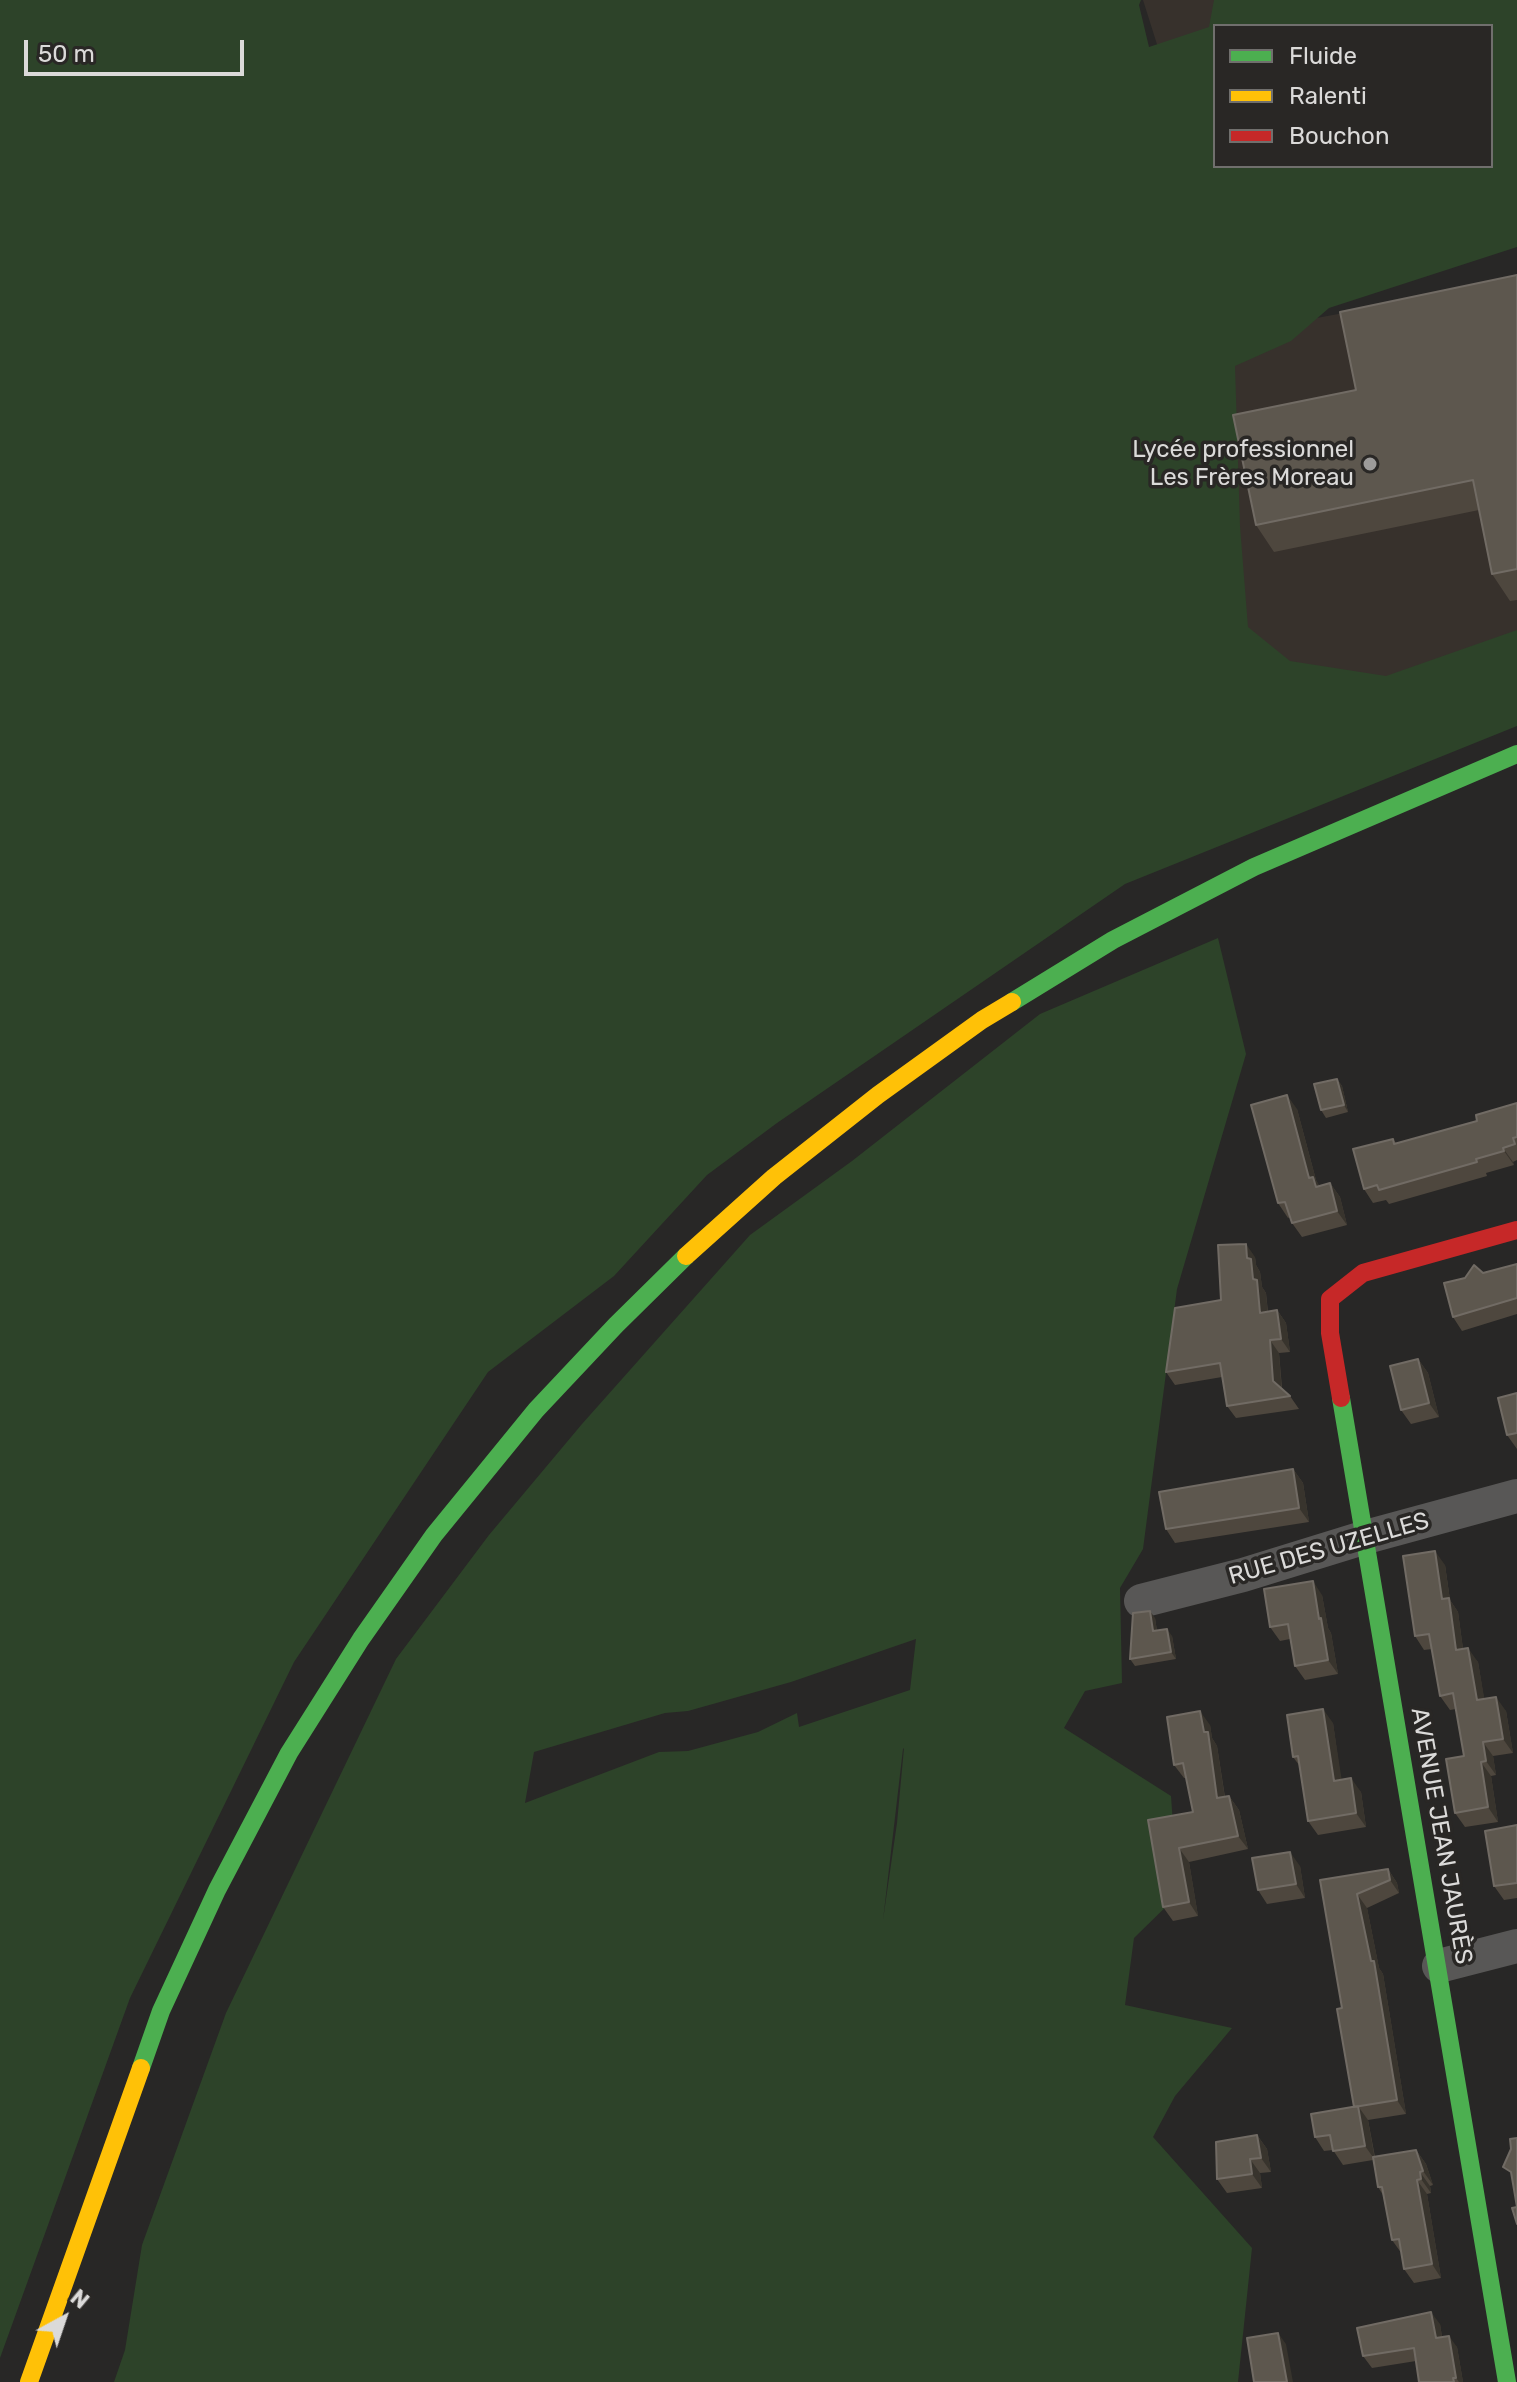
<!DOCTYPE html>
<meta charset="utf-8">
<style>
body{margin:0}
#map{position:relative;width:1517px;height:2382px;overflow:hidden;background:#282726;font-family:Rubik,sans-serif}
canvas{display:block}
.legend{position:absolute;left:1213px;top:24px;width:280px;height:144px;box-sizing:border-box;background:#292725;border:2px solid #706f6d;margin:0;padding:10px 14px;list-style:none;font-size:24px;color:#dbdad9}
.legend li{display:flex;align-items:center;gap:16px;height:40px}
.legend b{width:40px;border:2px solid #706f6d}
.north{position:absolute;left:24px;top:2278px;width:80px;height:80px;-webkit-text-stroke:6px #292725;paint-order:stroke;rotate:40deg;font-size:22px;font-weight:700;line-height:32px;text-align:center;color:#dbdad9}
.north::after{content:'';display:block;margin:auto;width:28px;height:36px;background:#dbdad9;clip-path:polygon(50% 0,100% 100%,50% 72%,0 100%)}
.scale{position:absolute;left:24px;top:40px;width:220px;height:36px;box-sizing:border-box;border:4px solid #dbdad9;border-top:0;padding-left:10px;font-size:24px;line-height:28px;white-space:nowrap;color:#dbdad9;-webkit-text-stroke:6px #292725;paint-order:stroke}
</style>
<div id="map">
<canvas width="1517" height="2382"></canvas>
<ul class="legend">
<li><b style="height:10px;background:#4caf50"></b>Fluide</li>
<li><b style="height:10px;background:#ffc107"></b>Ralenti</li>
<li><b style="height:10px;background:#c62828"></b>Bouchon</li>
</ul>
<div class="north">N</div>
<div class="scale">50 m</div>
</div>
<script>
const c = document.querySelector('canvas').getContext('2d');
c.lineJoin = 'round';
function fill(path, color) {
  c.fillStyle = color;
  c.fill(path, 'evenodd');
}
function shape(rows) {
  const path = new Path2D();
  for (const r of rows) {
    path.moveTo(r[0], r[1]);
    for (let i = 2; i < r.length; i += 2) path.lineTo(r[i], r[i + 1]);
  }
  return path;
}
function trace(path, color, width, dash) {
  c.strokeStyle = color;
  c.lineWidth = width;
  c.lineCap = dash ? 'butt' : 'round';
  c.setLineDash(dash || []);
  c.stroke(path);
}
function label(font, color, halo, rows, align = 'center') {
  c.font = font + ' Rubik,sans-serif';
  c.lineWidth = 7;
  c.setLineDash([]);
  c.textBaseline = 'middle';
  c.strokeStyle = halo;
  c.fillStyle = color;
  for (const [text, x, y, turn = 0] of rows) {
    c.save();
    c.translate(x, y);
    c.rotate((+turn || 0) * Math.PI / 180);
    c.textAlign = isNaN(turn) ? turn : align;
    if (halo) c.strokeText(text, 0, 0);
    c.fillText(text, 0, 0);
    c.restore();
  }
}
const built = shape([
 [1143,0,1234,0,1215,26,1161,57],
 [1517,281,1517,657,1316,713,1254,675,1229,592,1219,336]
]);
const green = shape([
 [0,0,1141,0,1139,5,1149,47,1209,27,1214,0,1517,0,1517,247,1329,308,1291,341,1235,366,1240,526,1248,627,1290,661,1386,676,1517,630,1517,726,1125,884,777,1123,707,1175,614,1276,488,1372,294,1662,130,1998,0,2358],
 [1215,26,1491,26,1491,166,1215,166],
 [1218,938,1246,1054,1177,1289,1143,1549,1120,1588,1122,1683,1085,1691,1064,1728,1171,1796,1178,1895,1134,1938,1125,2005,1232,2028,1175,2096,1153,2137,1252,2248,1238,2382,114,2382,125,2350,142,2245,226,2013,396,1659,489,1535,582,1424,750,1235,852,1161,1040,1014],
 [916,1639,910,1690,799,1727,797,1713,758,1732,688,1751,659,1752,525,1803,534,1752,665,1713,688,1711,791,1682],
 [904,1748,897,1823,883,1920,903,1749]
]);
const street = shape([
 [1141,1601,1243,1575,1366,1537,1517,1496],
 [1439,1966,1517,1946]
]);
const fast = shape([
 [1012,1002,1113,940,1254,867,1517,754],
 [1341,1398,1507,2382],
 [141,2068,161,2011,217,1890,289,1753,361,1639,434,1535,536,1410,616,1325,686,1256]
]);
const slow = shape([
 [686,1256,774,1177,878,1095,982,1020,1012,1002],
 [29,2382,141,2068]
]);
const jam = shape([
 [1341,1398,1330,1333,1330,1299,1363,1273,1517,1230]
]);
const wall = shape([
 [1517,275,1517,600,1510,601,1492,574,1479,510,1274,552,1256,525,1356,390],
 [1337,1079,1342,1086,1348,1112,1326,1118,1321,1110],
 [1517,1103,1517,1160,1513,1162,1514,1165,1486,1173,1487,1176,1389,1204,1386,1200,1373,1203,1364,1189,1393,1139,1396,1143,1477,1121],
 [1297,1109,1316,1180,1319,1186,1330,1183,1340,1197,1347,1225,1302,1237,1292,1223,1290,1217,1288,1218,1278,1203],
 [1255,1257,1256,1265,1260,1272,1262,1287,1266,1293,1268,1312,1277,1310,1286,1323,1290,1352,1279,1353,1282,1388,1290,1396,1299,1409,1236,1418,1227,1406,1222,1377,1175,1385,1166,1372],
 [1517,1264,1517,1314,1462,1331,1453,1317,1483,1273],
 [1418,1359,1428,1373,1439,1417,1411,1424,1401,1410],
 [1517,1393,1517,1449,1507,1435],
 [1293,1469,1303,1483,1309,1522,1175,1543,1166,1529],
 [1445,1565,1450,1600,1458,1612,1463,1649,1478,1662,1484,1699,1506,1711,1513,1753,1493,1756,1496,1775,1491,1776,1498,1822,1465,1827,1455,1813,1464,1756,1456,1709,1450,1710,1440,1696,1432,1649,1424,1650,1415,1636],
 [1322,1595,1328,1628,1331,1633,1338,1674,1305,1680,1295,1666,1290,1639,1280,1641,1270,1627],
 [1155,1618,1157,1631,1172,1636,1176,1659,1135,1666,1130,1659],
 [1333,1723,1341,1780,1361,1792,1366,1827,1318,1835,1308,1821,1299,1765,1293,1757],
 [1210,1725,1212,1738,1217,1746,1225,1797,1229,1796,1239,1810,1248,1849,1189,1862,1198,1916,1173,1921,1163,1907,1148,1820,1193,1812,1186,1778,1184,1778,1174,1765],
 [1517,1825,1517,1898,1504,1900,1494,1886],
 [1300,1866,1305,1898,1267,1904,1258,1890],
 [1388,1869,1397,1883,1399,1893,1367,1908,1379,1968,1383,1974,1406,2114,1368,2120,1375,2157,1416,2150,1426,2164,1433,2185,1430,2186,1431,2193,1427,2194,1441,2278,1414,2283,1404,2269,1402,2254,1392,2240,1383,2195,1378,2187,1373,2160,1343,2165,1333,2150,1324,2151,1315,2137,1354,2107,1342,2008,1320,1880],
 [1257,2135,1267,2149,1271,2172,1260,2173,1262,2188,1227,2193,1217,2179],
 [1440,2324,1442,2337,1457,2347,1463,2382,1419,2382,1416,2361,1372,2368,1363,2356]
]);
const shadedWall = shape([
 [1337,1079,1342,1086,1348,1112,1344,1105],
 [1287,1095,1297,1109,1316,1180,1323,1191,1326,1201,1309,1178],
 [1503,1148,1513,1162,1514,1165,1504,1151],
 [1330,1183,1340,1197,1347,1225,1337,1211],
 [1246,1244,1255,1257,1256,1265,1260,1272,1262,1287,1266,1293,1269,1326,1260,1313,1253,1279,1247,1258],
 [1277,1310,1286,1323,1290,1352,1281,1339],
 [1270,1340,1279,1353,1282,1394,1273,1381],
 [1418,1359,1428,1373,1439,1417,1429,1403],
 [1293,1469,1303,1483,1309,1522,1299,1508],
 [1435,1551,1445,1565,1450,1600,1458,1612,1465,1664,1456,1650,1442,1599],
 [1313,1581,1322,1595,1328,1628,1331,1633,1338,1674,1328,1660,1319,1619],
 [1150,1611,1155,1618,1158,1638,1153,1631],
 [1167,1629,1172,1636,1176,1659,1171,1652],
 [1468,1648,1478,1662,1487,1714,1477,1700],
 [1496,1697,1506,1711,1513,1753,1503,1739],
 [1323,1709,1333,1723,1344,1795,1334,1781],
 [1200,1711,1210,1725,1212,1738,1217,1746,1227,1812,1217,1798],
 [1483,1742,1493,1756,1496,1775,1486,1761],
 [1481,1762,1491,1776,1498,1822,1488,1807],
 [1351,1778,1361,1792,1366,1827,1356,1813],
 [1229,1796,1239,1810,1248,1849,1238,1836],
 [1179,1848,1189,1862,1198,1916,1189,1902],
 [1290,1852,1300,1866,1305,1898,1296,1884],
 [1388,1869,1397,1883,1399,1893,1390,1880],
 [1357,1894,1367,1908,1379,1968,1383,1974,1406,2114,1397,2100],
 [1358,2106,1368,2120,1375,2160,1365,2146],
 [1257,2135,1267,2149,1271,2172,1261,2158],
 [1416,2150,1426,2164,1433,2185,1423,2171],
 [1250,2159,1260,2173,1262,2188,1252,2174],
 [1420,2172,1430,2186,1431,2193,1421,2179],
 [1417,2180,1427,2194,1441,2278,1432,2264],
 [1431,2312,1440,2324,1444,2350,1436,2338],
 [1278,2333,1286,2344,1293,2382,1287,2382],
 [1449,2336,1457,2347,1463,2382,1459,2382,1456,2378]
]);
const building = shape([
 [1517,275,1517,569,1492,574,1473,480,1256,525,1233,415,1356,390,1340,312,1517,275],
 [1337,1079,1344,1105,1321,1110,1314,1084,1337,1079],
 [1287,1095,1309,1178,1313,1177,1316,1187,1330,1183,1337,1211,1292,1223,1285,1202,1278,1203,1251,1105,1287,1095],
 [1517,1103,1517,1137,1513,1138,1515,1144,1503,1148,1504,1151,1476,1159,1477,1162,1379,1190,1377,1185,1364,1189,1353,1149,1393,1139,1394,1144,1477,1121,1476,1115,1517,1103],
 [1246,1244,1247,1258,1251,1259,1253,1279,1257,1280,1260,1313,1277,1310,1281,1339,1270,1340,1273,1381,1290,1396,1227,1406,1220,1363,1166,1372,1175,1308,1221,1300,1218,1245,1246,1244],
 [1517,1264,1517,1298,1453,1317,1444,1283,1465,1278,1474,1265,1483,1273,1517,1264],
 [1418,1359,1429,1403,1401,1410,1390,1366,1418,1359],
 [1517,1393,1517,1433,1507,1435,1498,1398,1517,1393],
 [1293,1469,1299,1508,1166,1529,1159,1492,1293,1469],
 [1435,1551,1442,1599,1449,1598,1456,1650,1468,1648,1477,1700,1496,1697,1503,1739,1483,1742,1486,1761,1481,1762,1488,1807,1455,1813,1446,1759,1464,1756,1453,1693,1440,1696,1429,1634,1415,1636,1403,1556,1435,1551],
 [1313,1581,1319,1619,1321,1618,1328,1660,1295,1666,1288,1624,1270,1627,1264,1589,1313,1581],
 [1150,1611,1153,1631,1167,1629,1171,1652,1130,1659,1133,1613,1150,1611],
 [1323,1709,1334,1781,1351,1778,1356,1813,1308,1821,1298,1756,1293,1757,1287,1715,1323,1709],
 [1200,1711,1204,1732,1208,1732,1217,1798,1229,1796,1238,1836,1179,1848,1189,1902,1163,1907,1148,1820,1193,1812,1183,1763,1174,1765,1167,1717,1200,1711],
 [1517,1825,1517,1883,1494,1886,1485,1831,1517,1825],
 [1290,1852,1296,1884,1258,1890,1252,1858,1290,1852],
 [1388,1869,1390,1880,1357,1894,1371,1961,1374,1961,1397,2100,1354,2107,1337,2009,1342,2008,1320,1880,1388,1869],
 [1358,2106,1365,2146,1333,2151,1330,2135,1315,2137,1311,2114,1358,2106],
 [1257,2135,1261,2158,1250,2159,1252,2174,1217,2179,1216,2142,1257,2135],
 [1517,2138,1517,2224,1512,2208,1517,2207,1511,2172,1503,2167,1511,2149,1510,2139,1517,2138],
 [1416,2150,1423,2171,1420,2172,1421,2179,1417,2180,1432,2264,1404,2269,1399,2239,1392,2240,1382,2187,1378,2187,1373,2157,1416,2150],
 [1431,2312,1436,2338,1449,2336,1456,2378,1453,2378,1454,2382,1419,2382,1414,2348,1363,2356,1357,2328,1431,2312],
 [1278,2333,1287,2382,1254,2382,1247,2338,1278,2333]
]);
const markers = [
 [1370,464,8,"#9c9b9a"]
];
const poiNames = [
 ["Lycée professionnel",1354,450],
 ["Les Frères Moreau",1354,478]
];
const streetNames = [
 ["RUE DES UZELLES",1329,1549,-16],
 ["AVENUE JEAN JAURÈS",1441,1836,80]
];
fill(built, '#37312c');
fill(green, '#2d4329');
trace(street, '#585756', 34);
trace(fast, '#4caf50', 18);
trace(slow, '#ffc107', 18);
trace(jam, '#c62828', 18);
fill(wall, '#4e473e');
fill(shadedWall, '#38342d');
fill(building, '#5d574e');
trace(building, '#716b64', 2);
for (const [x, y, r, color] of markers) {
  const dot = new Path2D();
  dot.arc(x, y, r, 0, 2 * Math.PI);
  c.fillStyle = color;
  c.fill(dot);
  trace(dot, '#292725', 3);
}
label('24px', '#dbdad9', '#292725', poiNames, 'right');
label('24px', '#dbdad9', '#292725', streetNames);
</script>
